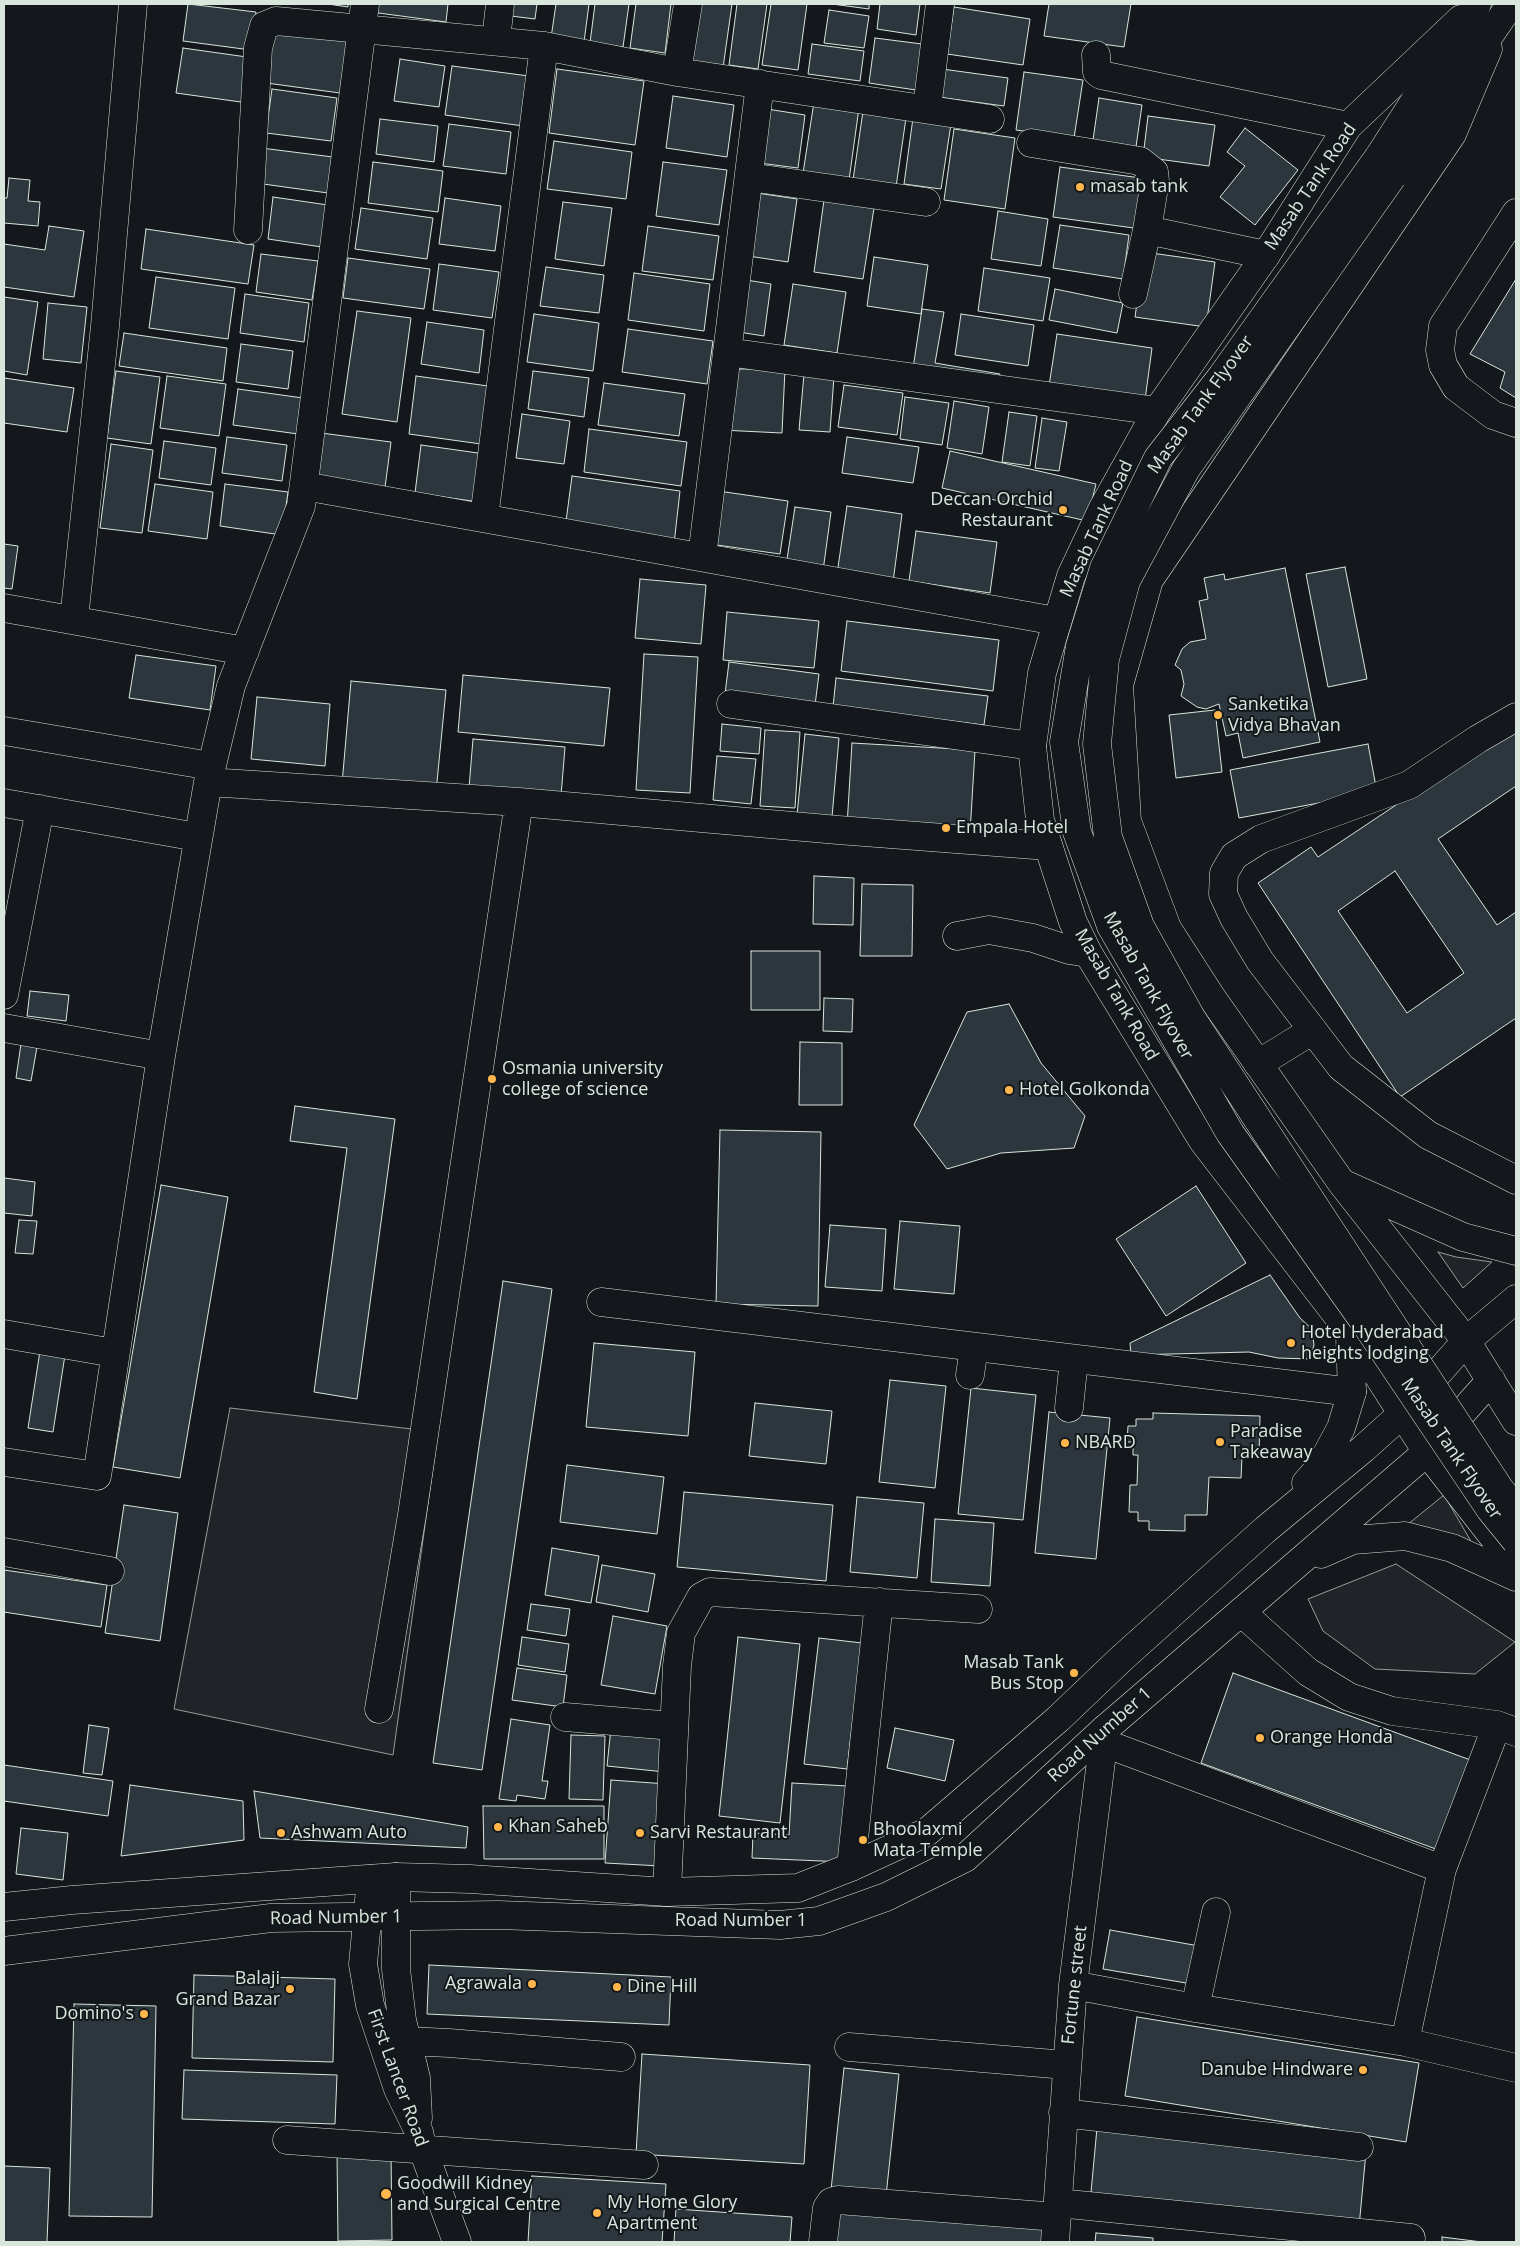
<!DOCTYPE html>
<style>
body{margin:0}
#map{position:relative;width:1520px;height:2246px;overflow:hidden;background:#14181c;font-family:"Open Sans",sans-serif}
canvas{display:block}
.frame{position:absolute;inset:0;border:5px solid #d8e6dc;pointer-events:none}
</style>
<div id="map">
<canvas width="1520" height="2246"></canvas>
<div class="frame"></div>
</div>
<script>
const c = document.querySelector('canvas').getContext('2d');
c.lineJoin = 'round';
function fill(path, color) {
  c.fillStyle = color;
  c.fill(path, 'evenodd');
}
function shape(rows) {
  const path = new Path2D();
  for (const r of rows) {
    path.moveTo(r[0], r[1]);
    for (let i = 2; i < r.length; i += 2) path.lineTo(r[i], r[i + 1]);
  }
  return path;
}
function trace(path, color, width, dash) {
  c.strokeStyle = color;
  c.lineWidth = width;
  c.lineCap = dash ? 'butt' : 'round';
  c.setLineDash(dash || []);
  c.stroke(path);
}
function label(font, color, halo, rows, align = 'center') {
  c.font = font + ' "Open Sans",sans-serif';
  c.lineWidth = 4;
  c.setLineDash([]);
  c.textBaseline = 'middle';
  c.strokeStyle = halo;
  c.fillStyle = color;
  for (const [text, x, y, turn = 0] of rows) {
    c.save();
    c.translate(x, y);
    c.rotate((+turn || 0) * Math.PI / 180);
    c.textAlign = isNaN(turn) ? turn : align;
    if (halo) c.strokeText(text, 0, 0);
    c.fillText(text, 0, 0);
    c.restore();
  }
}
const green = shape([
 [1438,1252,1456,1257,1492,1262,1463,1288,1438,1252],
 [230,1408,438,1432,393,1755,174,1709,230,1408],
 [1444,1495,1472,1543,1407,1525,1444,1495],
 [1396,1564,1515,1642,1475,1674,1375,1669,1323,1631,1308,1599,1396,1564]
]);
const building = shape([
 [188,4,256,12,251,50,183,41,188,4],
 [328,4,348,4,348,7,328,4],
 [372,4,448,4,446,22,371,12,372,4],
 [504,4,537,4,535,19,503,15,504,4],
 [556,4,589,4,584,42,551,38,556,4],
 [595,4,629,4,623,47,590,43,595,4],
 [636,4,671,4,665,53,630,48,636,4],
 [697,4,732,4,723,68,689,64,697,4],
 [737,4,767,4,758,69,729,65,737,4],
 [771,4,807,4,798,70,762,65,771,4],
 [832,4,869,4,869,9,832,4],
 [880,4,920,4,916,35,877,29,880,4],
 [1049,4,1131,4,1124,47,1044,36,1049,4],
 [954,7,1030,19,1023,65,947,54,954,7],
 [829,10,869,16,864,48,824,43,829,10],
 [267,25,348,36,340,93,259,82,267,25],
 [875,38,922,44,916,90,869,83,875,38],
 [812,44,864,51,860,81,808,74,812,44],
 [183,48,254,58,248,103,176,93,183,48],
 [400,59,445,66,439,107,394,101,400,59],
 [452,66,529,76,523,126,445,115,452,66],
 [557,69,644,81,635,145,549,133,557,69],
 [942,69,1008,78,1004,106,938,97,942,69],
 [1024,72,1083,80,1074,138,1016,130,1024,72],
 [272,89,337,98,331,141,266,133,272,89],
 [673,96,734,105,727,157,666,148,673,96],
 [1099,98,1142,105,1135,154,1092,147,1099,98],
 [814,102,859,108,849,180,803,173,814,102],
 [767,109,805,115,798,168,759,163,767,109],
 [863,111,906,118,896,187,853,180,863,111],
 [1148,116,1215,125,1209,166,1143,157,1148,116],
 [913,118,951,124,941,189,904,184,913,118],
 [380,119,438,126,434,162,376,154,380,119],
 [449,124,511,132,506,174,443,166,449,124],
 [1245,128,1298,170,1255,225,1220,197,1245,166,1227,152,1245,128],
 [954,129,1015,138,1005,209,944,200,954,129],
 [554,141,632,152,626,199,547,189,554,141],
 [261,148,333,157,328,193,256,183,261,148],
 [373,162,443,171,438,212,368,203,373,162],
 [663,162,727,170,719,225,656,216,663,162],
 [1060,167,1148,179,1141,229,1053,217,1060,167],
 [9,178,30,180,28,201,40,202,38,226,4,223,4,198,7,198,9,178],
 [757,193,797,199,788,262,748,256,757,193],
 [273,197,328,205,322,247,268,239,273,197],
 [445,198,501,206,495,251,439,244,445,198],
 [824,200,874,208,863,279,814,272,824,200],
 [563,202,612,208,604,266,555,259,563,202],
 [361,208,433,218,427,259,355,249,361,208],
 [998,211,1048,219,1041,266,991,259,998,211],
 [1060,225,1129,235,1123,279,1053,268,1060,225],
 [49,226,84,231,74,297,4,287,4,244,45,250,49,226],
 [648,226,719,236,713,280,642,271,648,226],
 [146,229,254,245,248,284,141,269,146,229],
 [1144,252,1215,262,1206,327,1135,317,1144,252],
 [261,254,318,261,312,300,256,292,261,254],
 [874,257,928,265,921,314,867,306,874,257],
 [348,258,430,269,424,309,343,298,348,258],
 [439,264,499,272,492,318,433,310,439,264],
 [546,267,604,275,599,313,540,306,546,267],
 [984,268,1050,278,1043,321,978,311,984,268],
 [634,273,710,284,704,331,628,320,634,273],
 [156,277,235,288,228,339,149,328,156,277],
 [740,279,771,284,764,336,732,331,740,279],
 [1516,279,1516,398,1500,388,1505,372,1470,354,1516,279],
 [793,284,846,292,837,353,784,345,793,284],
 [1055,289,1123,303,1117,333,1049,320,1055,289],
 [245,294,309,303,304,342,240,333,245,294],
 [4,297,38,302,27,375,4,371,4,297],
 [48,303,87,307,81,363,43,359,48,303],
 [922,309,944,312,935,363,1000,374,997,389,912,375,922,309],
 [357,311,411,318,397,422,342,414,357,311],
 [534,314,599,323,593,371,527,362,534,314],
 [961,314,1034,325,1028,366,955,355,961,314],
 [427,322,484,330,479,373,421,364,427,322],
 [628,329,713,341,707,384,622,372,628,329],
 [124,333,227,348,223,381,119,366,124,333],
 [1057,334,1152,348,1145,400,1049,386,1057,334],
 [241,344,293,351,288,389,236,382,241,344],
 [727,369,785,369,782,433,721,430,727,369],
 [116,371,160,377,151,444,107,438,116,371],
 [533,371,589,378,584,417,528,409,533,371],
 [804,374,834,376,830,432,799,430,804,374],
 [167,376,226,384,219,436,160,428,167,376],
 [416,376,488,386,481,444,409,434,416,376],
 [4,378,74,388,67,432,4,423,4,378],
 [604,383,685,394,679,436,598,425,604,383],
 [844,385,903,393,897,435,838,427,844,385],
 [238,389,303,398,298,434,233,425,238,389],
 [905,397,949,403,942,445,900,439,905,397],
 [954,401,989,407,982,454,947,448,954,401],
 [1009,412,1037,416,1030,466,1002,462,1009,412],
 [522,414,570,421,564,464,516,458,522,414],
 [1042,418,1067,422,1059,471,1035,468,1042,418],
 [589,429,687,442,681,486,584,472,589,429],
 [321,433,391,442,384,495,314,485,321,433],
 [227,437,287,445,282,481,222,473,227,437],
 [847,437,919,447,913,483,842,473,847,437],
 [164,441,216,448,211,485,159,478,164,441],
 [111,444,153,450,142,533,100,528,111,444],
 [421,445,485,454,479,502,415,493,421,445],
 [950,451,1096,484,1087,521,942,488,950,451],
 [572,476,680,491,674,544,565,529,572,476],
 [155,484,213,492,207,539,148,531,155,484],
 [225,484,288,492,282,535,220,526,225,484],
 [718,491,788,501,780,554,710,544,718,491],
 [847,506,902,514,893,582,837,574,847,506],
 [795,507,831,512,823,571,786,566,795,507],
 [916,531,997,542,990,593,909,581,916,531],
 [4,544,18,546,12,589,4,588,4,544],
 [1345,567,1367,679,1328,687,1306,574,1345,567],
 [1285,568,1320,742,1243,758,1238,733,1226,736,1219,704,1206,709,1197,707,1181,696,1184,684,1181,670,1175,665,1182,649,1190,642,1206,639,1199,601,1208,599,1204,578,1224,574,1225,580,1285,568],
 [640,579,706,585,701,644,635,638,640,579],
 [727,612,819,621,814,668,723,660,727,612],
 [847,621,999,640,993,691,841,671,847,621],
 [644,654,698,657,690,793,636,790,644,654],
 [136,655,216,666,210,710,129,698,136,655],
 [729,662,819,674,815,705,725,694,729,662],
 [463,675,610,688,604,746,458,732,463,675],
 [836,678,988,696,984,725,833,707,836,678],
 [351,681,446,690,436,792,342,784,351,681],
 [257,697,330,704,325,766,251,759,257,697],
 [1215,710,1222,772,1176,778,1169,715,1215,710],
 [722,724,761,728,759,754,720,751,722,724],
 [1516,725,1516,786,1438,839,1497,925,1516,912,1516,1018,1400,1097,1258,883,1311,847,1318,857,1516,725],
 [1395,871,1464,973,1407,1013,1338,911,1395,871],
 [765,730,800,732,795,808,760,806,765,730],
 [805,734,839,738,832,817,797,815,805,734],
 [473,739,565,747,561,796,469,788,473,739],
 [852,743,975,750,970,833,847,826,852,743],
 [1368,744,1377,792,1239,818,1230,770,1368,744],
 [717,756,756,759,751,804,713,800,717,756],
 [814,876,854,878,853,925,813,924,814,876],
 [862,884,913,885,912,956,860,956,862,884],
 [751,951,820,951,820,1010,751,1010,751,951],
 [30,991,69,995,66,1021,27,1016,30,991],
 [824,998,853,999,852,1032,823,1031,824,998],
 [1009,1004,1041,1063,1085,1116,1074,1148,1001,1153,947,1169,914,1125,967,1012,1009,1004],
 [800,1042,842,1043,842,1105,799,1105,800,1042],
 [21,1044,37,1047,31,1081,16,1078,21,1044],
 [295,1106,395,1119,357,1399,314,1392,347,1148,290,1141,295,1106],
 [720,1130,821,1132,818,1306,716,1304,720,1130],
 [4,1178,35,1182,32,1216,4,1213,4,1178],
 [161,1185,228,1197,180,1478,113,1467,161,1185],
 [1196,1186,1246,1263,1166,1316,1116,1239,1196,1186],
 [19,1220,37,1221,33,1254,15,1253,19,1220],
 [900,1221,960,1226,954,1294,894,1289,900,1221],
 [830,1225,886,1229,882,1291,825,1287,830,1225],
 [1270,1275,1300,1318,1312,1329,1314,1345,1310,1359,1278,1358,1249,1352,1131,1355,1130,1343,1270,1275],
 [503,1281,552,1289,482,1770,433,1763,503,1281],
 [594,1343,695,1352,688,1436,586,1427,594,1343],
 [40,1351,65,1355,53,1432,28,1428,40,1351],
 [890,1380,946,1386,935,1488,879,1482,890,1380],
 [971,1388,1036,1395,1023,1520,958,1514,971,1388],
 [755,1403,832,1411,826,1464,749,1456,755,1403],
 [1049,1412,1110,1418,1096,1559,1035,1553,1049,1412],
 [1153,1413,1260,1416,1259,1456,1242,1456,1241,1478,1209,1477,1207,1515,1185,1515,1185,1531,1149,1530,1149,1521,1138,1521,1138,1512,1129,1512,1130,1485,1137,1485,1138,1455,1133,1455,1133,1442,1127,1442,1128,1426,1136,1426,1136,1419,1153,1419,1153,1413],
 [567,1465,664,1477,657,1534,560,1522,567,1465],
 [684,1492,833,1505,826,1581,677,1567,684,1492],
 [857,1497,924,1503,917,1578,850,1572,857,1497],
 [124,1505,178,1513,160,1641,105,1633,124,1505],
 [935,1519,994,1523,990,1586,931,1582,935,1519],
 [552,1548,599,1556,591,1603,545,1595,552,1548],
 [602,1565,655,1574,648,1612,596,1602,602,1565],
 [4,1570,107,1585,101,1627,4,1612,4,1570],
 [531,1604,570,1609,566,1636,527,1630,531,1604],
 [613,1616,667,1626,655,1694,601,1685,613,1616],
 [522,1637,569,1644,565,1672,518,1665,522,1637],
 [738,1637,800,1644,780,1823,719,1816,738,1637],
 [819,1638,862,1643,847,1769,804,1764,819,1638],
 [517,1668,567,1675,563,1707,512,1700,517,1668],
 [1233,1673,1476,1762,1444,1852,1201,1763,1233,1673],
 [511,1719,550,1725,542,1781,548,1781,545,1799,517,1795,516,1801,499,1799,511,1719],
 [89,1725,109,1728,102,1775,83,1773,89,1725],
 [611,1728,669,1734,665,1772,607,1766,611,1728],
 [895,1728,954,1740,945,1781,887,1768,895,1728],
 [571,1735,605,1736,603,1800,569,1799,571,1735],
 [4,1765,113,1781,108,1816,4,1801,4,1765],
 [611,1780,667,1784,661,1866,605,1863,611,1780],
 [792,1783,848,1786,845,1862,752,1858,753,1833,789,1835,792,1783],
 [130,1785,243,1801,244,1840,121,1856,130,1785],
 [254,1791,468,1827,466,1848,260,1838,254,1791],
 [483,1806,604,1806,604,1859,484,1859,483,1806],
 [21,1828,68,1833,63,1880,16,1874,21,1828],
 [1110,1930,1199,1946,1192,1984,1103,1969,1110,1930],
 [429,1965,671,1977,669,2025,427,2014,429,1965],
 [194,1975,335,1979,333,2062,192,2058,194,1975],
 [74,2004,156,2006,152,2217,69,2216,74,2004],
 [1137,2017,1419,2063,1406,2142,1125,2096,1137,2017],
 [642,2054,810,2065,804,2164,636,2154,642,2054],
 [844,2068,899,2074,886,2196,831,2190,844,2068],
 [184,2070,337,2075,335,2124,182,2119,184,2070],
 [1097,2128,1366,2152,1359,2227,1090,2203,1097,2128],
 [337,2152,391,2152,392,2240,338,2241,337,2152],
 [4,2166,50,2168,47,2242,4,2242,4,2166],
 [532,2176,666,2184,662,2242,528,2242,532,2176],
 [833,2207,1050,2222,1049,2242,831,2242,833,2207],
 [676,2209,792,2217,790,2242,674,2242,676,2209],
 [1096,2233,1153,2238,1153,2242,1095,2242,1096,2233],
 [1442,2237,1482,2242,1442,2242,1442,2237]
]);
const minor = shape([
 [496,40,500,4],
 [1096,55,1097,72,1101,75,1348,126],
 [677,72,688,4],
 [927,108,940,4],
 [1031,143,1140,161,1154,172,1155,181,1147,230,1266,255],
 [749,177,926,202],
 [1516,213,1443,326,1440,350,1443,365,1456,387,1493,415,1516,423],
 [248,230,258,48,264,26,276,21,544,46,677,72,990,119],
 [1133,294,1147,230],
 [727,352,1157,411],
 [304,486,1056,621],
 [484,518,544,46],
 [702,557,760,84],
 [4,608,245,651],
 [74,619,105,326,133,4],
 [731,704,1032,746],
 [1516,717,1478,739,1409,785,1261,839,1234,856,1224,873,1223,894,1234,918,1260,961,1341,1067,1428,1135,1516,1180],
 [4,731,211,766],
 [208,782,519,802,838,830,1048,846],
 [4,803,197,837],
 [957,936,989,930,1033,938,1069,950,1088,953],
 [4,995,40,809],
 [4,1028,161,1056],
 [1258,1064,1313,1030],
 [601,1302,1352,1392],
 [4,1334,114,1353],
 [970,1375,974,1347],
 [1069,1408,1074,1359],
 [4,1462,97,1476,161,1056,208,782,231,686,301,506,365,4],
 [4,1552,110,1571],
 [1241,1612,1308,1672,1349,1697,1392,1711,1497,1725,1516,1732],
 [379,1709,412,1515,519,802],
 [565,1717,673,1726],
 [1104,1743,1442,1869,1497,1725],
 [851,1867,879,1602],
 [396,1877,396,1969,402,2020,416,2078,418,2118],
 [371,1879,363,1964,370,2005,398,2089,419,2132,423,2150,457,2242],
 [667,1892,677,1666,681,1633,701,1597,710,1592,978,1609],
 [1073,1985,1195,2008,1405,2042,1516,2068],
 [1195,2008,1216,1912],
 [407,2041,449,2043,621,2057],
 [1405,2042,1442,1869],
 [849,2047,1066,2065],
 [1063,2113,1359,2147],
 [287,2140,644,2165],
 [1058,2203,1411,2238],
 [823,2242,827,2208,831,2202,838,2200,1057,2217],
 [1055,2242,1073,1985,1105,1729]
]);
const major = shape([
 [1461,19,1348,126,1266,255,1157,411,1103,508,1071,576,1042,673,1032,746,1040,820,1073,922,1088,953,1203,1141,1350,1332,1427,1452,1516,1566],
 [1488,49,1452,134,1149,580,1119,685,1127,821,1167,928,1210,995,1341,1182,1466,1341,1516,1421],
 [1344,1184,1463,1237,1516,1251],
 [1306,1483,1320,1467,1341,1428,1352,1392,1350,1336],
 [1321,1554,1353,1540,1405,1536,1452,1548,1516,1577],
 [4,1907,72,1900,396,1877,470,1879,667,1892,798,1888,851,1867,927,1832,1058,1719,1122,1658,1266,1529,1363,1449,1402,1414,1466,1341,1516,1299],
 [4,1951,271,1918,498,1915,780,1925,819,1921,886,1897,965,1858,1105,1729,1427,1452,1491,1380]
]);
const highway = shape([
 [1378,158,1477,4],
 [1392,177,1511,4]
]);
const highwayBridge = shape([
 [1378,158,1222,376,1158,458,1104,568,1080,646,1064,742,1077,832,1111,926,1230,1133,1363,1320,1490,1509,1516,1541],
 [1392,177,1186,469,1126,581,1105,659,1097,744,1108,837,1140,926,1192,1019,1499,1488,1516,1509]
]);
const markers = [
 [1080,187,5,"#ffb74d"],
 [1063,510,5,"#ffb74d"],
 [1218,715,5,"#ffb74d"],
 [946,828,5,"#ffb74d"],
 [492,1079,5,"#ffb74d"],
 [1009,1090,5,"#ffb74d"],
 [1291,1343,5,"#ffb74d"],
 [1220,1442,5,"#ffb74d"],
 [1065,1443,5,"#ffb74d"],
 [1074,1673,5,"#ffb74d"],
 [1260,1738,5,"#ffb74d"],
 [498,1827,5,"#ffb74d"],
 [281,1833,5,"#ffb74d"],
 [640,1833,5,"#ffb74d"],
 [863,1840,5,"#ffb74d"],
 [532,1984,5,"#ffb74d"],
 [617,1987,5,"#ffb74d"],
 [290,1989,5,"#ffb74d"],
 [144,2014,5,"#ffb74d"],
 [1363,2070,5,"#ffb74d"],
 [386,2194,6,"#ffb74d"],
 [597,2213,5,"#ffb74d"]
];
const poiNames = [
 ["masab tank",1090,187],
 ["Deccan Orchid",1053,500,"right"],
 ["Restaurant",1053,521,"right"],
 ["Sanketika",1228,705],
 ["Vidya Bhavan",1228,726],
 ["Empala Hotel",956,828],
 ["Osmania university",502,1069],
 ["college of science",502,1090],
 ["Hotel Golkonda",1019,1090],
 ["Hotel Hyderabad",1301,1333],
 ["heights lodging",1301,1354],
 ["Paradise",1230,1432],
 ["Takeaway",1230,1453],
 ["NBARD",1075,1443],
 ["Masab Tank",1064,1663,"right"],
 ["Bus Stop",1064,1684,"right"],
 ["Orange Honda",1270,1738],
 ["Khan Saheb",508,1827],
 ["Bhoolaxmi",873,1830],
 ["Mata Temple",873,1851],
 ["Ashwam Auto",291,1833],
 ["Sarvi Restaurant",650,1833],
 ["Balaji",280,1979,"right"],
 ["Grand Bazar",280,2000,"right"],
 ["Agrawala",522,1984,"right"],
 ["Dine Hill",627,1987],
 ["Domino's",134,2014,"right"],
 ["Danube Hindware",1353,2070,"right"],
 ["Goodwill Kidney",397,2184],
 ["and Surgical Centre",397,2205],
 ["My Home Glory",607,2203],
 ["Apartment",607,2224]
];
const streetNames = [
 ["Masab Tank Road",1311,187,-56],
 ["Masab Tank Flyover",1201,405,-54],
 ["Masab Tank Road",1097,529,-65],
 ["Masab Tank Flyover",1148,986,61],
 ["Masab Tank Road",1116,995,60],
 ["Masab Tank Flyover",1451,1449,56],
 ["Road Number 1",1100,1735,-42],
 ["Road Number 1",336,1918,-1],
 ["Road Number 1",741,1921],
 ["Fortune street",1075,1985,-84],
 ["First Lancer Road",397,2078,70]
];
fill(green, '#202428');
trace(green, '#939e99', 1);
fill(building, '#2c363c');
trace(building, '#d8e6dc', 1);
trace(minor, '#d8e6dc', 29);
trace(major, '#d8e6dc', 29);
trace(highway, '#d8e6dc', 29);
trace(minor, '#14181c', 28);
trace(major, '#14181c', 28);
trace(highway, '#14181c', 28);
trace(highwayBridge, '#d8e6dc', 29, []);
trace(highwayBridge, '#14181c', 28);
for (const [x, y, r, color] of markers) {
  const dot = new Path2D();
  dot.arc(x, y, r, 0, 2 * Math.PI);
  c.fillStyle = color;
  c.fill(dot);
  trace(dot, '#14181c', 2);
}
label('18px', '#d8e6dc', '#14181c', poiNames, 'left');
label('18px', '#d8e6dc', '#14181c', streetNames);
</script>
